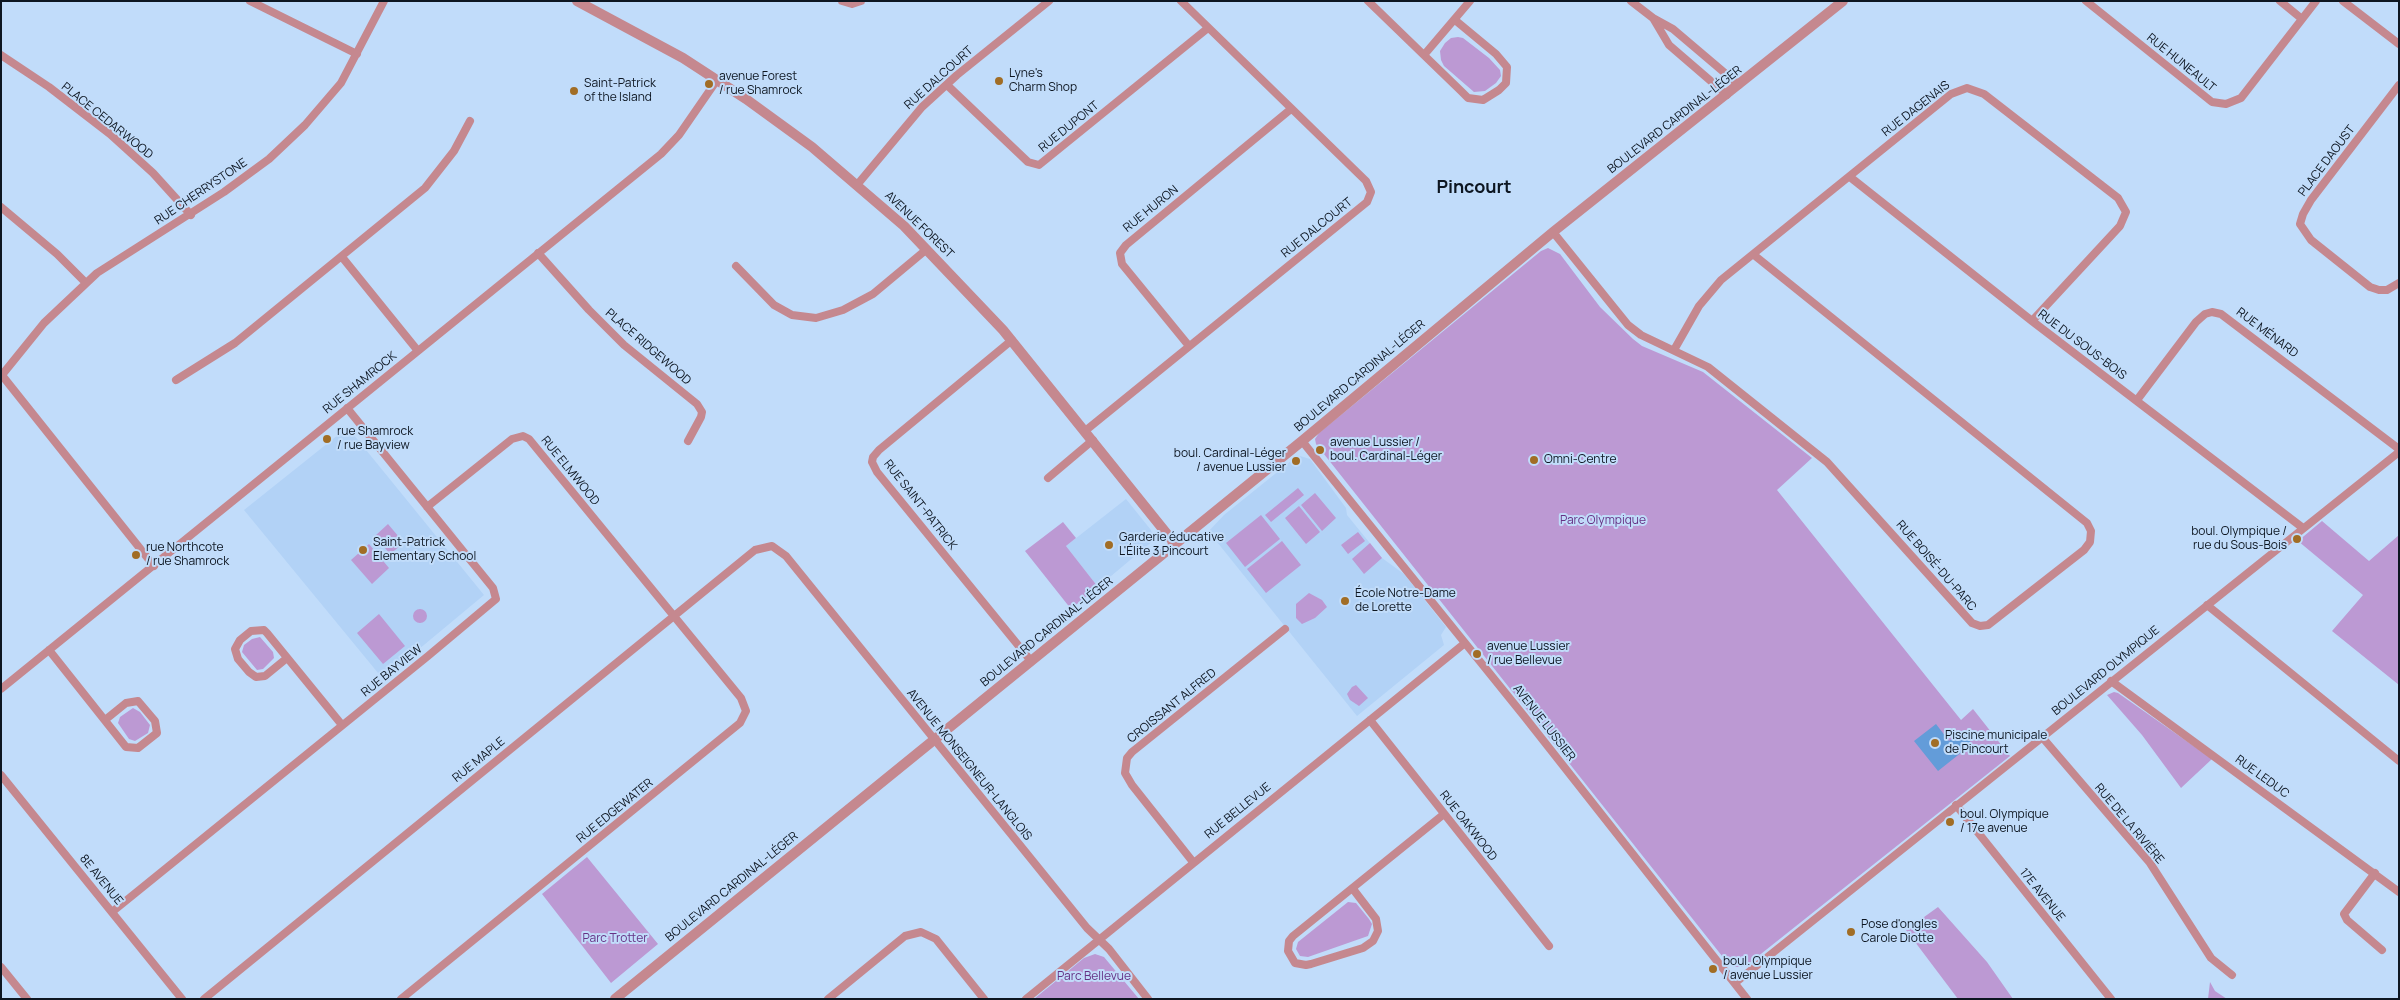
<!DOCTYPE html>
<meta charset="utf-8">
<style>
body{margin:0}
#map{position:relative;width:2400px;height:1000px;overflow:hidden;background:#c1dcfa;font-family:Manrope,sans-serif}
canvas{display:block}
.frame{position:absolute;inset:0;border:2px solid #0d1621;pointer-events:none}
</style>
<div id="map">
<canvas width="2400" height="1000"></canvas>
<div class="frame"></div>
</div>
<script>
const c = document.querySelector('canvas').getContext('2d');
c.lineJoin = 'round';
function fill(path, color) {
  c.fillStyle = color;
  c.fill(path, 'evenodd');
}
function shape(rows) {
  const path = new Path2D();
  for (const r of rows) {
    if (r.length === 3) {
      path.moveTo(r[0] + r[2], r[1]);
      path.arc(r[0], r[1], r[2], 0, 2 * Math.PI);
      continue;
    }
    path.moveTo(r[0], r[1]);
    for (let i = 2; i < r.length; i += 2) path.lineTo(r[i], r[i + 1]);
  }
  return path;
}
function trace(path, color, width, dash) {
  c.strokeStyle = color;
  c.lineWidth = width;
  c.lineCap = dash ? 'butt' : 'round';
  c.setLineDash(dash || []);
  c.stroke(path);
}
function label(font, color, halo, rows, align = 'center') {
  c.font = font + ' Manrope,sans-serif';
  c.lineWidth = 4;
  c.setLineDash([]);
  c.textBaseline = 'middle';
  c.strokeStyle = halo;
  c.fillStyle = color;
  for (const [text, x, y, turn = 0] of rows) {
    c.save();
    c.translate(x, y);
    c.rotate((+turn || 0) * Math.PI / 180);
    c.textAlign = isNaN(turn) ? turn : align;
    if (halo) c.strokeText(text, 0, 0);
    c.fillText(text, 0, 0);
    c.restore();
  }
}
const built = shape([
 [349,429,484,595,383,679,244,510,343,431],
 [1300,456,1310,459,1346,508,1347,515,1382,558,1404,574,1446,627,1441,635,1444,645,1357,716,1213,537,1207,533,1224,515,1296,457],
 [1126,499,1151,530,1154,540,1098,587,1066,546]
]);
const green = shape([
 [1458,37,1463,38,1489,58,1500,70,1501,76,1496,83,1485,91,1474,92,1444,66,1441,60,1440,51,1445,43,1451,38],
 [1548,248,1560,254,1600,307,1633,339,1642,346,1703,372,1812,458,1777,490,1961,720,1973,709,2010,756,1747,965,1742,967,1736,967,1726,961,1316,444,1315,439,1319,433,1541,251],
 [1298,488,1304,495,1271,522,1265,515],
 [1315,493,1336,518,1322,531,1301,505],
 [1299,506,1320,532,1306,544,1285,518],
 [1261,515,1280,539,1245,567,1226,543],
 [2322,521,2369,561,2399,535,2399,685,2332,631,2363,595,2298,541],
 [1063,522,1076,538,1066,546,1098,587,1071,609,1025,551],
 [388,524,404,543,390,554,375,536],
 [1358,532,1365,541,1348,554,1341,545],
 [1282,541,1301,565,1266,593,1247,569],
 [1370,543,1382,558,1364,574,1352,559],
 [369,544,389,568,372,584,351,560],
 [1309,593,1322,600,1327,607,1315,618,1302,624,1296,618,1296,604],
 [420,616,7],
 [379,614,405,646,383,664,357,633],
 [260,637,273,652,274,658,263,669,257,670,242,652,244,645,252,639],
 [1356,685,1368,698,1359,706,1350,700,1347,694,1352,687],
 [2114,692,2118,693,2212,759,2181,788,2142,735,2107,695],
 [133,708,140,712,150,725,148,733,135,741,129,739,118,723,120,717],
 [587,857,658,944,611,983,542,894],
 [1348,902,1356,903,1369,919,1372,924,1368,936,1308,957,1300,956,1296,949,1298,942],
 [1938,907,1987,962,2013,999,1958,999,1906,930],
 [1095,954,1104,957,1139,999,1034,999,1084,958],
 [2210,982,2215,991,2227,999,2208,999]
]);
const water = shape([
 [1936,724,1949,741,1962,731,1972,744,1938,771,1914,741]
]);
const minor = shape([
 [250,1,357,54],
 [842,1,852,4,861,1],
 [1368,1,1461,91,1468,98,1483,100,1499,90,1506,83,1507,67,1496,54,1455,20],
 [1631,1,1653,18,1673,29,1739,85],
 [2086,1,2212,102,2226,104,2241,98,2316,1],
 [2280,1,2302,19],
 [2343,1,2399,44],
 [1653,18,1669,45,1727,95],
 [1,55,49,87,110,134,153,173,191,215],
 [1424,55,1470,1],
 [947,85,1028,162,1039,165,1208,28],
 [2399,85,2311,200,2303,214,2300,224,2311,240,2370,287,2379,290,2387,290,2399,283],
 [1850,177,2032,321,2303,528],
 [857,185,922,107,957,75,1049,1],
 [1,207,57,254,86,283],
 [1553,232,1628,325,1641,335,1708,367,1827,462,1972,623,1980,626,1988,625,2084,550,2090,542,2091,531,2087,523,1754,255],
 [538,253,589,310,624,345,697,404,702,412,701,417,688,441],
 [342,257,418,351],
 [736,266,774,305,792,315,816,318,843,310,873,294,927,249],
 [1012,340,879,450,873,457,872,462,877,472,1031,661],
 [1189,346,1122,264,1120,253,1126,245,1291,109],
 [1674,350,1699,306,1721,280,1951,94,1967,88,1984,94,2118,198,2126,212,2120,226,2032,321],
 [1,374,154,566],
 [2,375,44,323,97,273,224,192,269,159,305,125,341,83,384,1],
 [176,380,235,343,425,188,454,151,470,121],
 [2137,400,2196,322,2205,314,2212,312,2221,314,2399,449],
 [1085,431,1367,202,1371,192,1366,181,1181,1],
 [1302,441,1524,716,1747,999],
 [1048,478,1093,440],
 [2207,605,2399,761],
 [49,650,126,747,138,748,157,733,155,721,138,701,126,703,105,720],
 [287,658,265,676,256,677,249,672,238,659,235,649,240,640,251,631,264,630,267,633,342,725],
 [2111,681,2399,892],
 [1,689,661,154,679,135,717,80],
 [1370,720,1549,946],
 [2042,737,2150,863,2211,958,2232,975],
 [1,775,182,999],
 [1956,805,2111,999],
 [1193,862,1132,785,1125,773,1127,758,1132,752,1285,629],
 [2375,873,2344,914,2347,920,2382,950],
 [1353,889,1376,919,1378,931,1373,941,1363,948,1311,964,1306,965,1295,963,1288,951,1289,941,1293,936,1444,814],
 [112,912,428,656,496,599,493,588,347,408],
 [1,967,27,999],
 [1735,983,2399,452],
 [204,999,755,550,772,546,786,556,1087,928,1109,949,1148,999],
 [401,999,740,723,746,711,741,698,529,439,523,436,512,439,427,507],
 [828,999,905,936,921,932,936,939,984,999],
 [1026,999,1465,643]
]);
const tertiary = shape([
 [577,1,683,58,746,99,812,147,904,226,1003,330,1175,544],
 [615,999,1302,441,1553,232,1843,1]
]);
const markers = [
 [999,81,5,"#a16d25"],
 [709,84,5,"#a16d25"],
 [574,91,5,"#a16d25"],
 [327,439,5,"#a16d25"],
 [1320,450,5,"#a16d25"],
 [1534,460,5,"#a16d25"],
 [1296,461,5,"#a16d25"],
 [2297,539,5,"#a16d25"],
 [1109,545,5,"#a16d25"],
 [363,550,5,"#a16d25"],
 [136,555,5,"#a16d25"],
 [1345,601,5,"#a16d25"],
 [1477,654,5,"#a16d25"],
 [1935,743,5,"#a16d25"],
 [1950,822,5,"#a16d25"],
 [1851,932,5,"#a16d25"],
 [1713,969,5,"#a16d25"]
];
const streetNames = [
 ["RUE HUNEAULT",2181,63,39],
 ["RUE DALCOURT",939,78,-42],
 ["RUE DAGENAIS",1916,109,-38],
 ["BOULEVARD CARDINAL-LÉGER",1675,120,-38],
 ["PLACE CEDARWOOD",107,121,39],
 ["RUE DUPONT",1069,127,-39],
 ["PLACE DAOUST",2327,161,-53],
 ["RUE CHERRYSTONE",201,192,-34],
 ["RUE HURON",1151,209,-39],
 ["AVENUE FOREST",919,225,44],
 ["RUE DALCOURT",1317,228,-39],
 ["RUE MÉNARD",2267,333,37],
 ["RUE DU SOUS-BOIS",2082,345,37],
 ["PLACE RIDGEWOOD",648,347,41],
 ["BOULEVARD CARDINAL-LÉGER",1360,376,-40],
 ["RUE SHAMROCK",360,383,-39],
 ["RUE ELMWOOD",570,471,51],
 ["RUE SAINT-PATRICK",920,505,52],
 ["RUE BOISÉ-DU-PARC",1936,566,49],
 ["BOULEVARD CARDINAL-LÉGER",1047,632,-39],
 ["RUE BAYVIEW",392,671,-39],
 ["BOULEVARD OLYMPIQUE",2106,671,-39],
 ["CROISSANT ALFRED",1172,706,-39],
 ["AVENUE LUSSIER",1544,723,52],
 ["RUE MAPLE",479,760,-39],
 ["AVENUE MONSEIGNEUR-LANGLOIS",969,765,51],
 ["RUE LEDUC",2262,777,36],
 ["RUE EDGEWATER",615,811,-39],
 ["RUE BELLEVUE",1238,811,-39],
 ["RUE DE LA RIVIÈRE",2129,824,50],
 ["RUE OAKWOOD",1468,826,52],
 ["8E AVENUE",101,880,51],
 ["BOULEVARD CARDINAL-LÉGER",732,887,-39],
 ["17E AVENUE",2042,895,51]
];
const poiNames = [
 ["Lyne's",1009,74],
 ["Charm Shop",1009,88],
 ["avenue Forest",719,77],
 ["/ rue Shamrock",719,91],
 ["Saint-Patrick",584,84],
 ["of the Island",584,98],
 ["rue Shamrock",337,432],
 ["/ rue Bayview",337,446],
 ["avenue Lussier /",1330,443],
 ["boul. Cardinal-Léger",1330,457],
 ["boul. Cardinal-Léger",1286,454,"right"],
 ["/ avenue Lussier",1286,468,"right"],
 ["Omni-Centre",1544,460],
 ["boul. Olympique /",2287,532,"right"],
 ["rue du Sous-Bois",2287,546,"right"],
 ["Garderie éducative",1119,538],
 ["L'Élite 3 Pincourt",1119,552],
 ["Saint-Patrick",373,543],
 ["Elementary School",373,557],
 ["rue Northcote",146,548],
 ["/ rue Shamrock",146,562],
 ["École Notre-Dame",1355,594],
 ["de Lorette",1355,608],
 ["avenue Lussier",1487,647],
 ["/ rue Bellevue",1487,661],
 ["Piscine municipale",1945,736],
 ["de Pincourt",1945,750],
 ["boul. Olympique",1960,815],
 ["/ 17e avenue",1960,829],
 ["Pose d'ongles",1861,925],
 ["Carole Diotte",1861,939],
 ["boul. Olympique",1723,962],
 ["/ avenue Lussier",1723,976]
];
const parkNames = [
 ["Parc Olympique",1603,521],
 ["Parc Trotter",615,939],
 ["Parc Bellevue",1094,977]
];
const districtNames = [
 ["Pincourt",1474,188]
];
fill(built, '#b2d2f6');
fill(green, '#bc99d3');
fill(water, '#639cd9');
trace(minor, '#c5888f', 8);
trace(tertiary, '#c5888f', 10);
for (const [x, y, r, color] of markers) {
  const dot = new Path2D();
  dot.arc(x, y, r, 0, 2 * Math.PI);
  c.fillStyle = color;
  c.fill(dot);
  trace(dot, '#c1dcfa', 2);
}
label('12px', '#0d1621', '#c1dcfa', streetNames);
label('12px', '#0d1621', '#c1dcfa', poiNames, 'left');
label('12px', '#663184', '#c1dcfa', parkNames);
label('bold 18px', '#0d1621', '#c1dcfa', districtNames);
</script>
